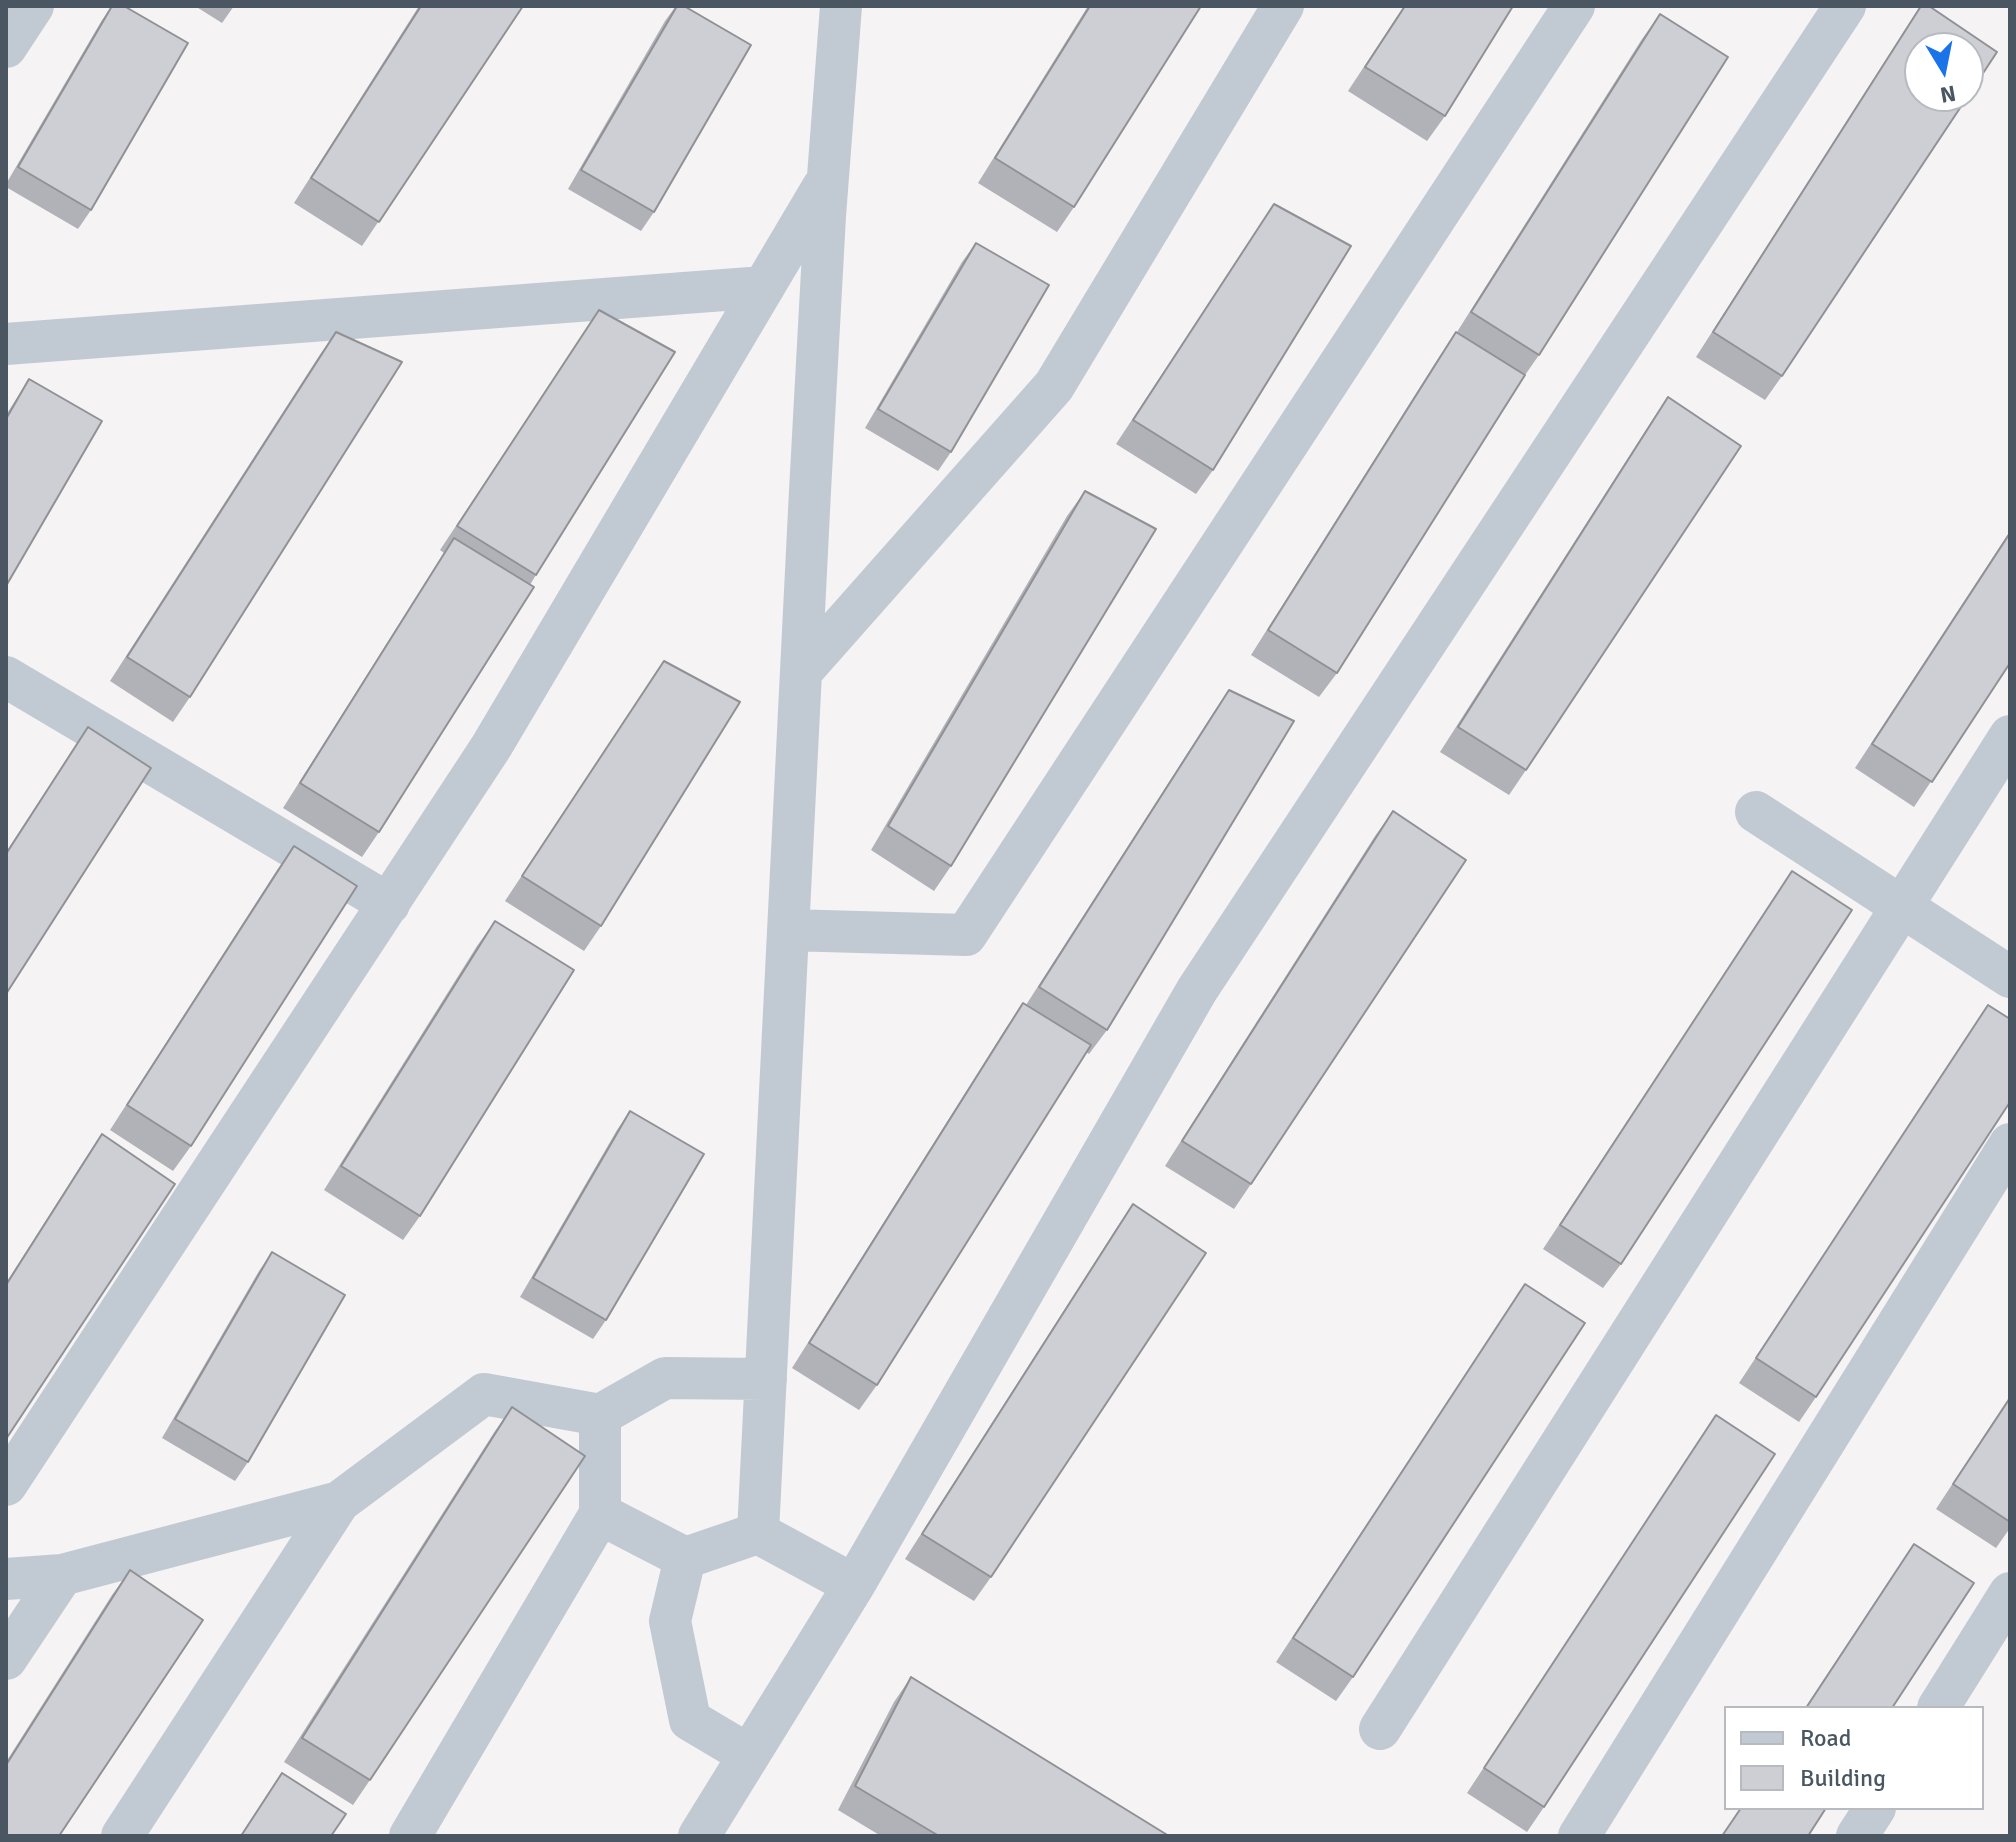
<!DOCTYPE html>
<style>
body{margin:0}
#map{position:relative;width:2016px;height:1842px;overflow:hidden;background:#f5f3f3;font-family:Signika,sans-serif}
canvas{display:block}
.frame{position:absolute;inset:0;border:8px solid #4a5661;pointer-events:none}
.legend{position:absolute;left:1724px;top:1706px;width:260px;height:104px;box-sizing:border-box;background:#fff;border:2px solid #b7bbc0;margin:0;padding:10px 14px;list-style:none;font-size:24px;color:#4a5661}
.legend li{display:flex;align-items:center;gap:16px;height:40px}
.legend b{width:40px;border:2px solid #b7bbc0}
.north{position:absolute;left:1904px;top:32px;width:80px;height:80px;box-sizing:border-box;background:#fff;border:2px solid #b7bbc0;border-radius:50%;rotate:170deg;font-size:22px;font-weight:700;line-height:32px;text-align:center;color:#4a5661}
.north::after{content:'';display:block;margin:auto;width:28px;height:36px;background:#1a73e8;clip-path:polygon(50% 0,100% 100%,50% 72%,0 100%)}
</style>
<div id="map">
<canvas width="2016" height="1842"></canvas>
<div class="frame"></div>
<ul class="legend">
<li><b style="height:10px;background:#c1cad2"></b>Road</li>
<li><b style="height:22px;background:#cdcfd5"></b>Building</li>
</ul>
<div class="north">N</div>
</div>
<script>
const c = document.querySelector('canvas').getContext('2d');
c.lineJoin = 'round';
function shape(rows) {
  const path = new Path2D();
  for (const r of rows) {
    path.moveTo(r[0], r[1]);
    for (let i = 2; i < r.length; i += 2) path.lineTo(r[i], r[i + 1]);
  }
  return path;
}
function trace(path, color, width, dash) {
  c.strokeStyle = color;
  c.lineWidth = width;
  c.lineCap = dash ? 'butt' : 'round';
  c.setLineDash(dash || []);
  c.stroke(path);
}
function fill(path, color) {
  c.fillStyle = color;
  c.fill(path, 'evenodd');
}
const minor = shape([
 [841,6,825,216,810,491,758,1533,854,1585],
 [6,47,33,6],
 [6,344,764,287],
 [801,672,1054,386,1283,6],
 [6,677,389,904],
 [1756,812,2010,977],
 [788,930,966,935,1574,6],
 [6,1485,491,747,823,187],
 [600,1514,600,1415,665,1378,766,1379],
 [685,1558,758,1533],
 [6,1579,62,1575],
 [6,1659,62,1575,339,1502],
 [1938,1708,2010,1593],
 [1380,1729,2010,736],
 [122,1836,339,1502,484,1394,600,1415],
 [410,1836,600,1514,685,1558,670,1621,690,1720,749,1755],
 [699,1836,854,1585,1197,990,1845,6],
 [1579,1836,2010,1144],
 [1857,1836,1875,1808]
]);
const wall = shape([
 [112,6,91,210,78,229,6,187,6,184,102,20],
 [195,6,234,6,222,23],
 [419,6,523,6,362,246,294,203],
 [676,6,654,212,641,231,568,189,665,21],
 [1088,6,1201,6,1074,207,1057,232,978,183],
 [1404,6,1513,6,1445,116,1427,141,1348,91],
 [1921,6,1782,376,1765,400,1696,357,1907,27],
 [1660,14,1539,355,1523,378,1337,673,1319,697,1251,655,1439,357,1457,332,1642,39],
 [1274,204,1213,470,1196,494,1116,444],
 [976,243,951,452,938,471,865,428,962,262],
 [599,310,536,575,379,832,362,857,283,808,444,553,440,550],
 [336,332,190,697,173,722,110,681,319,356],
 [29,379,6,586,6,415],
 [1668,397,1526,770,1509,795,1440,752,1651,422],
 [1085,491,951,866,934,891,871,850,1067,516],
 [2010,531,2010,663,1914,807,1855,768],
 [664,661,601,926,584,951,505,901],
 [1229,690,1107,1030,1089,1054,1086,1052,877,1385,859,1410,792,1368,1006,1028,1023,1003,1026,1005,1212,715],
 [88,727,6,994,6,852],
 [1393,811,1251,1184,1234,1209,1165,1166,1375,836],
 [294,846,191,1146,173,1171,110,1130,277,870],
 [1792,871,1621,1264,1603,1288,1543,1249],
 [495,921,420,1216,403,1240,324,1190,477,946],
 [1988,1005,1816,1397,1799,1422,1739,1383],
 [630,1111,606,1320,593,1339,520,1297,617,1130],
 [102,1134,6,1439,6,1283,85,1159],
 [1133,1204,991,1577,974,1601,905,1559,1116,1229],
 [272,1252,248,1462,235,1481,162,1438,259,1271],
 [1525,1284,1353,1677,1336,1701,1276,1662],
 [2010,1396,2010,1528,1996,1548,1936,1509],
 [512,1407,370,1780,353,1805,284,1762,495,1431],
 [1716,1415,1544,1807,1527,1832,1467,1793],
 [1914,1544,1892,1708,1805,1708,1897,1569],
 [130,1570,6,1836,6,1762,112,1595],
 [911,1677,1169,1836,881,1836,838,1810,894,1702],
 [282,1773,331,1836,240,1836]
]);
const building = shape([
 [112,6,124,6,188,43,91,210,18,167,112,6],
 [421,6,523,6,379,222,311,178,421,6],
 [677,6,684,6,751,45,654,212,581,170,677,6],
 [1090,6,1201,6,1074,207,995,158,1090,6],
 [1405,6,1513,6,1445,116,1365,67,1405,6],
 [1921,6,1929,6,1997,52,1968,96,1968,48,1920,48,1920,96,1968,96,1782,376,1713,332,1921,6],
 [1660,14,1728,57,1539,355,1471,312,1660,14],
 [1274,204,1351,246,1213,470,1133,420,1274,204],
 [976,243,1049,285,951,452,878,409,976,243],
 [599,310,675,352,536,575,457,526,599,310],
 [336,332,402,362,190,697,127,657,336,332],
 [1456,332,1525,375,1337,673,1268,630,1456,332],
 [29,379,102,421,6,586,6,419,29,379],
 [1668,397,1741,446,1526,770,1458,727,1668,397],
 [1085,491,1156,529,951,866,888,826,1085,491],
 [2010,533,2010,663,1932,782,1872,744,2010,533],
 [454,538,534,587,379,832,300,783,454,538],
 [664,661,740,702,601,926,522,876,664,661],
 [1229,690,1294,721,1107,1030,1039,987,1229,690],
 [88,727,151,768,6,994,6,854,88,727],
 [1393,811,1466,860,1251,1184,1182,1141,1393,811],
 [294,846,357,886,191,1146,127,1105,294,846],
 [1792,871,1852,910,1621,1264,1560,1225,1792,871],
 [495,921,574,970,420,1216,341,1166,495,921],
 [1023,1003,1091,1045,877,1385,809,1343,1023,1003],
 [1988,1005,2010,1019,2010,1102,1816,1397,1756,1358,1988,1005],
 [630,1111,704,1154,606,1320,533,1278,630,1111],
 [102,1134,175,1184,6,1439,6,1285,102,1134],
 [1133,1204,1206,1253,991,1577,922,1534,1133,1204],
 [272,1252,345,1295,248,1462,175,1419,272,1252],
 [1525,1284,1585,1323,1353,1677,1293,1638,1525,1284],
 [2010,1398,2010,1522,1953,1484,2010,1398],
 [512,1407,585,1456,370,1780,302,1738,512,1407],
 [1716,1415,1775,1454,1544,1807,1484,1768,1716,1415],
 [1914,1544,1974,1583,1892,1708,1806,1708,1914,1544],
 [130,1570,203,1620,59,1836,6,1836,6,1765,130,1570],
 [911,1677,1169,1836,939,1836,855,1786,911,1677],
 [282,1773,346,1814,331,1836,241,1836,282,1773],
 [1741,1808,1826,1808,1808,1836,1722,1836,1741,1808]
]);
trace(minor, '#c1cad2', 42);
fill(wall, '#b0b2b7');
fill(building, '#cdcfd5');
trace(building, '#909195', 2);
</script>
